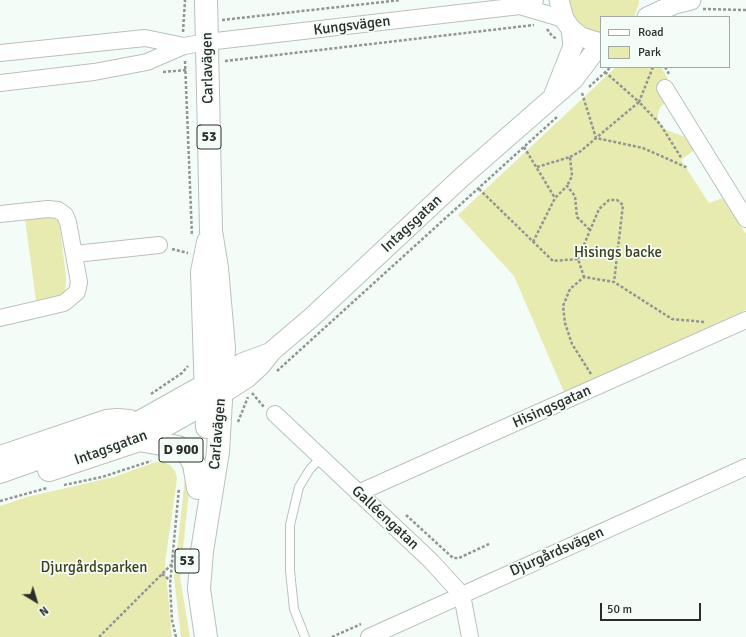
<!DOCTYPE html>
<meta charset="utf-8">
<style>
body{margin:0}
#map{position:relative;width:746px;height:637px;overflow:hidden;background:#f4fcf7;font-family:Signika,sans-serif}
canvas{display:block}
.legend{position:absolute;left:600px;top:16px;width:130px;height:52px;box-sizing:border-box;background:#f4fcf7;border:1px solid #a3a9a5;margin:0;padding:5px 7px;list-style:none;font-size:12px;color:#2a2d2b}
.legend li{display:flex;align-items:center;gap:8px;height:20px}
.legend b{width:20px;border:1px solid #a3a9a5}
.north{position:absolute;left:16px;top:581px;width:40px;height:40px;-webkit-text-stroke:3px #f4fcf7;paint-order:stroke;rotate:142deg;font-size:11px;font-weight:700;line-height:16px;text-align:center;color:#2a2d2b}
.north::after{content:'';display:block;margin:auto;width:14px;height:18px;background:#2a2d2b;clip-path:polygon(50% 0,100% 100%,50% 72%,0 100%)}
.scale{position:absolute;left:600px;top:603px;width:101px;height:18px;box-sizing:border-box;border:2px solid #2a2d2b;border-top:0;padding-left:5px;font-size:12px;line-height:14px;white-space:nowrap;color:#2a2d2b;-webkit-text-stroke:3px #f4fcf7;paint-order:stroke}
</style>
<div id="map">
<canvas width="746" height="637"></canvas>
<ul class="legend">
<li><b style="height:5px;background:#fff"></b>Road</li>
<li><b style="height:11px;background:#e8ebb0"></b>Park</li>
</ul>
<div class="north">N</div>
<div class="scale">50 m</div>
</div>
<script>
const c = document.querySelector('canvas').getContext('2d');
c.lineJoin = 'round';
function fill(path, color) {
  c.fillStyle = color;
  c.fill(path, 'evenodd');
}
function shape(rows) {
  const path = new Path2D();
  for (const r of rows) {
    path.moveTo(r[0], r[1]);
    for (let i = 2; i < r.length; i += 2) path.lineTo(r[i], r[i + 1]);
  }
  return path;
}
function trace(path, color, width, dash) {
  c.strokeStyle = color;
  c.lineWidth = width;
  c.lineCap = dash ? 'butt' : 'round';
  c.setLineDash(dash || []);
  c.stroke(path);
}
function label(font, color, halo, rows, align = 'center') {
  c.font = font + ' Signika,sans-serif';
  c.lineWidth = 3.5;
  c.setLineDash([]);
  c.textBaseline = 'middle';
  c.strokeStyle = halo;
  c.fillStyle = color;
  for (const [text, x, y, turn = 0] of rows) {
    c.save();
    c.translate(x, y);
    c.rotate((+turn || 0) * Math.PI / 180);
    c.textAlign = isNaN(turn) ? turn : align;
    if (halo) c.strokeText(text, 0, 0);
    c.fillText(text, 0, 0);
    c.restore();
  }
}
const green = shape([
 [569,0,639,0,639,3,634,17,601,17,601,33,588,29,577,21,570,8],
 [616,67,661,67,668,79,660,83,666,102,660,107,658,114,658,120,666,130,691,139,697,148,681,160,709,203,723,198,746,234,746,310,564,392,514,276,458,215],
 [48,215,59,219,66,277,65,294,36,301,25,219],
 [156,462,164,462,170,465,175,471,177,479,165,563,172,637,0,637,0,506,27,497,114,477],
 [180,462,191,472,180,577,190,637,181,637,174,578,185,478]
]);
const path = shape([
 [703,9,746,10],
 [222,20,401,0],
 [547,29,552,36,557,39],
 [183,32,185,0],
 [185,61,192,236],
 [225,61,534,25],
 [665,67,669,74],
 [163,72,186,70],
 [605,72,639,102,653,67],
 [589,87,611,67],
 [582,93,596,138,639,102,660,124,682,159],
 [524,147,555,198],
 [570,157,581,151,596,138,643,148,688,168],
 [537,167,570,157,572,176,567,186],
 [479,189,553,261,578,259,584,277],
 [533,242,555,198,567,186,575,196,577,217,590,230],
 [172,249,188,253],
 [578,259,599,209,609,200,617,200,623,205,614,282],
 [277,371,558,116],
 [591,374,572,344,565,323,563,306,570,289,584,277,614,282,672,319,704,322],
 [252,393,264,407],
 [151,394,182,373,188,366],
 [238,422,248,397],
 [64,485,102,477,151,461],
 [0,501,47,488],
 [406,515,453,558,459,558,489,544],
 [162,574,171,581],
 [99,637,172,564],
 [176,637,172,620,170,584,179,488],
 [332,637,361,624]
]);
const service = shape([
 [305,637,294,609,290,571,290,525,299,487,310,469,321,458]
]);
const minor = shape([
 [520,6,564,19],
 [0,53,145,38,184,46],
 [0,83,94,72,147,62,184,46,207,42,520,6,535,0],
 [665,88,746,219],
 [0,214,48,209,58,210,65,215,68,222,79,282,77,292,64,303,0,318],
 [75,254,159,245],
 [275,414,431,561,462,595,470,637],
 [0,454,106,418,117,417,130,418,138,423],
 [358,493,746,320],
 [369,637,746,467]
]);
const tertiary = shape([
 [647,17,675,4,691,0],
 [554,94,573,46,571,29],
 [223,375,242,363,269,353],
 [222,394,247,378,261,365,272,351,312,317,462,177,574,79,601,43,581,37,571,29,564,19,559,0]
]);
const secondary = shape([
 [49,470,139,440,205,403],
 [0,472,138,423,220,377]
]);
const primary = shape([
 [207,427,202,272,208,242],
 [139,440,178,447,189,455,194,464,198,488],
 [206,637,199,589,202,551,218,452,224,348,217,268,211,231,206,0]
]);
const shields = [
 [209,137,24],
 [181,450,44],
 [187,561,24]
];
const shieldNames = [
 ["53",209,137],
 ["D 900",181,450],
 ["53",187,561]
];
const streetNames = [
 ["Kungsvägen",352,26,-7],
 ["Carlavägen",208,68,-91],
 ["Intagsgatan",412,224,-43],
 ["Hisingsgatan",552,407,-24],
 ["Carlavägen",218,434,-85],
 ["Intagsgatan",111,448,-20],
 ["Galléengatan",385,518,43],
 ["Djurgårdsvägen",557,552,-24]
];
const parkNames = [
 ["Hisings backe",618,253],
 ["Djurgårdsparken",94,568]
];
fill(green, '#e8ebb0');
trace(service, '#bac1bd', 10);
trace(minor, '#bac1bd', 18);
trace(tertiary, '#bac1bd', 21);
trace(secondary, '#bac1bd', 24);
trace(primary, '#bac1bd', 24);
trace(path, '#919693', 2.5, [3, 2]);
trace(service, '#fff', 8);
trace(minor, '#fff', 16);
trace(tertiary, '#fff', 19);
trace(secondary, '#fff', 22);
trace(primary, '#fff', 22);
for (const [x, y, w] of shields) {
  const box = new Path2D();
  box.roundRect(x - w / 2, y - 12, w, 24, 3);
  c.fillStyle = '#f4fcf7';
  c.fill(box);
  trace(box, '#2a2d2b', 1);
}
label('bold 14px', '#2a2d2b', null, shieldNames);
label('15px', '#2a2d2b', '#f4fcf7', streetNames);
label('15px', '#3e3e19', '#f4fcf7', parkNames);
</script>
